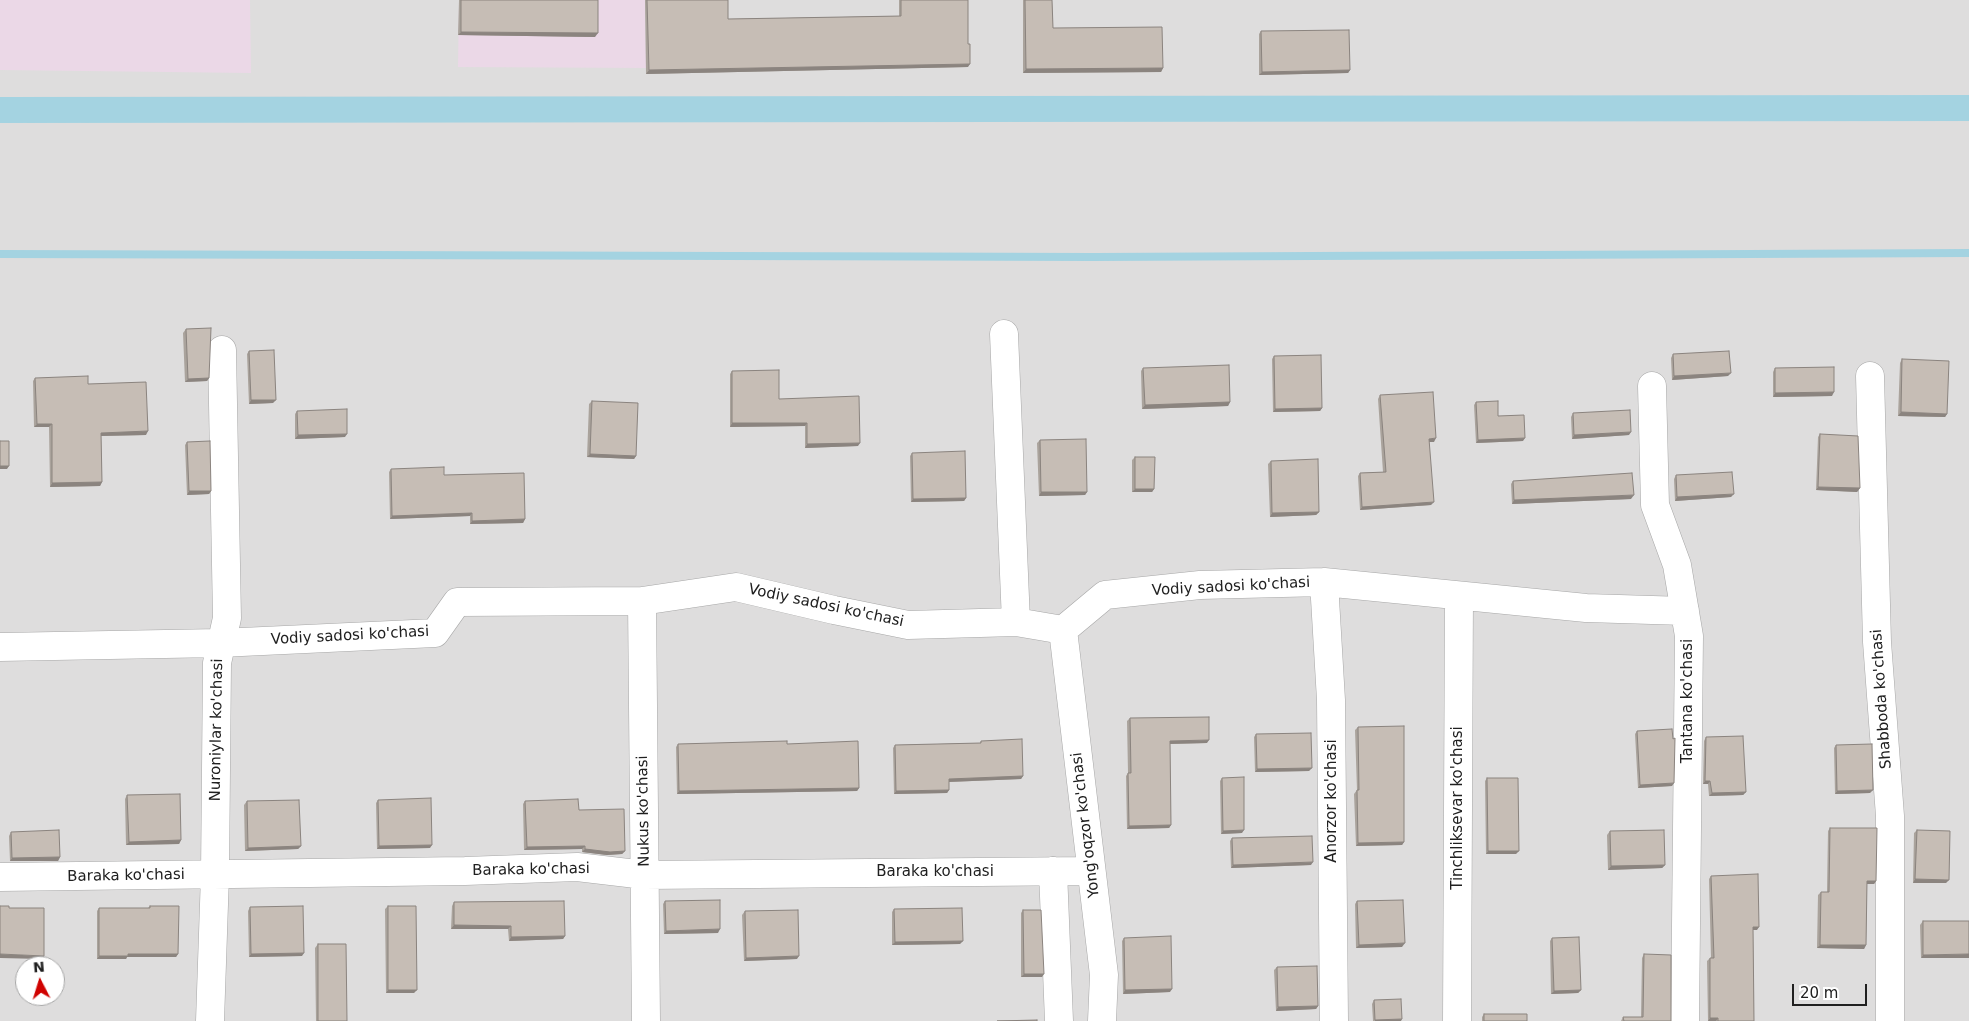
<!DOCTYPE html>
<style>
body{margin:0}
#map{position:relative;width:1969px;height:1021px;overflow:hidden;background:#f1eee6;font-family:"DejaVu Sans",sans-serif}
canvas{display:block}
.north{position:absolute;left:15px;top:956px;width:50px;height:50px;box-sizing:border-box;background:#fff;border:1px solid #a6a6a6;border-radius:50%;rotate:355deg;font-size:14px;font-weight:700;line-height:20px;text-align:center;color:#202020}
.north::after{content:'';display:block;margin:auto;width:18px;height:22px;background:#d00200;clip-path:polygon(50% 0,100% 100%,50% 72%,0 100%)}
.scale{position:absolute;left:1792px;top:984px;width:75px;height:22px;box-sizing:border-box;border:2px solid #202020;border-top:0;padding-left:6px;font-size:15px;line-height:18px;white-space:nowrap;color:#202020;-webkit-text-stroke:4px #fff;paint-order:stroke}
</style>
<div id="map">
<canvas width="1969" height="1021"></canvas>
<div class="north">N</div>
<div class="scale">20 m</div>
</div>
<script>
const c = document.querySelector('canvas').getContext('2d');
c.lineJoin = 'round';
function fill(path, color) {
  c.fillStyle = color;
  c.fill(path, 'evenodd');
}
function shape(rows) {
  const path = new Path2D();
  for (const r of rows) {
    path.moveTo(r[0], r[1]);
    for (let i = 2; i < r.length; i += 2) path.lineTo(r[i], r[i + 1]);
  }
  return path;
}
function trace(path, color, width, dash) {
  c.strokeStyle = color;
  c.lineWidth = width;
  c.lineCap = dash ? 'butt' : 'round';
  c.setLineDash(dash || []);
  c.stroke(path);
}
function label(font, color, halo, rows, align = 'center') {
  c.font = font + ' "DejaVu Sans",sans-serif';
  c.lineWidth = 4;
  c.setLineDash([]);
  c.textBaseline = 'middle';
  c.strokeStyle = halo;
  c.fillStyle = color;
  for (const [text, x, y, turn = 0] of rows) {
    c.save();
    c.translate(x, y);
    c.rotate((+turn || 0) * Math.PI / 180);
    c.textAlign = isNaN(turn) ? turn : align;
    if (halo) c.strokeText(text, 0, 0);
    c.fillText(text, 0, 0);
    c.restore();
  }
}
const residential = shape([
 [0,0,1969,0,1969,1021,0,1021],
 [25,966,55,966,55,996,25,996]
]);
const industrial = shape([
 [0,0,250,0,251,73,0,70],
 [459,0,645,0,646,68,458,67]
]);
const stream = shape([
 [0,254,1094,257,1969,253]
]);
const canal = shape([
 [0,110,1969,108]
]);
const minor = shape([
 [1004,334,1016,622],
 [1870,376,1877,642,1890,816,1890,1021],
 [1652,386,1655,505,1677,565,1689,636,1685,1021],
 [1324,582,1331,700,1334,1021],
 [642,601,646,1021],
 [1063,630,1104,975,1102,1021],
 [0,647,220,643,435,633,457,602,642,601,736,587,834,610,908,625,1016,622,1063,630,1105,595,1200,585,1324,582,1586,608,1685,611],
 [1053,871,1059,1021],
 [0,877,465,871,577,867,645,875,1091,871],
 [210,1021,215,875,217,663,227,618,222,350],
 [1457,1021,1459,596]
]);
const wall = shape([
 [459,0,598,0,595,37,458,35],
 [645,0,728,0,728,19,899,16,899,0,968,0,968,67,646,74],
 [1023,0,1052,0,1053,28,1163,68,1161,72,1023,73],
 [1261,31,1350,70,1348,73,1259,75,1259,34],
 [186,329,209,378,207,381,185,382,183,333],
 [249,351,273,403,249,404,247,354],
 [1673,354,1728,376,1672,380,1671,358],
 [1274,356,1322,408,1320,411,1273,412,1272,359],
 [1902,359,1947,414,1945,417,1898,416,1900,363],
 [1143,368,1230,402,1228,406,1142,409,1141,371],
 [1775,368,1832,396,1773,397,1773,372],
 [732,371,779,399,858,446,805,448,805,426,730,427,730,374],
 [35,378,88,384,146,435,101,436,102,482,100,486,50,487,49,427,34,427,33,381],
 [1380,395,1434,442,1429,442,1431,505,1360,510,1358,476,1360,473,1383,472,1378,399],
 [592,401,636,456,634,459,587,457,589,404],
 [1476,402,1523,441,1476,443,1474,405],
 [297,411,345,437,295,439,295,414],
 [1573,413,1629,435,1572,439,1571,417],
 [1820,434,1860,488,1857,492,1816,490,1818,437],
 [1040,440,1087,492,1085,495,1039,496,1037,443],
 [187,442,211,491,209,494,187,495,185,445],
 [912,453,966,498,964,501,911,502,910,456],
 [1135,457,1154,489,1152,492,1132,492,1132,460],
 [1271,461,1319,512,1316,515,1270,517,1268,464],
 [391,469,444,475,525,519,523,523,470,524,470,516,390,519,389,472],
 [1676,475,1731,497,1675,501,1674,479],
 [1513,481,1631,499,1512,504,1511,484],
 [1130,718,1207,743,1170,744,1171,825,1169,828,1127,829,1126,776,1128,773,1127,721],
 [1358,727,1404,842,1402,845,1356,846,1354,794,1357,790,1355,730],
 [1637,731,1672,786,1638,788,1635,734],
 [1256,734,1309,771,1255,772,1254,737],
 [1706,737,1746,792,1743,795,1709,796,1708,784,1703,784,1704,741],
 [981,741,1023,776,1021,779,949,782,949,790,947,793,894,794,893,748,895,745,980,743],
 [678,744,787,744,859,788,857,791,677,794,676,747],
 [1836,745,1870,793,1835,794,1834,748],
 [1222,778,1242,833,1221,834,1220,781],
 [1487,778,1516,854,1486,854,1485,781],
 [127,795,181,840,179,844,126,845,125,799],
 [378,800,430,848,377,849,376,803],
 [247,801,301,846,298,849,245,851,244,805],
 [525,801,579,810,625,851,622,854,607,855,582,852,582,849,524,850,523,804],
 [1830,828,1876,881,1874,884,1867,884,1866,945,1864,949,1817,948,1818,895,1821,892,1827,892,1828,831],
 [1917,830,1946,883,1913,883,1914,833],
 [1610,831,1665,865,1662,868,1608,870,1607,835],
 [11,832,60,857,58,861,10,861,9,836],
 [1232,838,1311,865,1231,868,1230,841],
 [1711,876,1757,930,1753,930,1754,1021,1708,1021,1707,961,1710,958,1711,958,1709,879],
 [665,901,718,933,664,934,663,904],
 [1357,901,1402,947,1356,948,1355,904],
 [454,902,565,936,563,939,509,941,508,929,451,929,452,906],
 [150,906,178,954,176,957,127,957,126,959,97,959,97,911,99,908,148,908],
 [388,906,414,993,386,993,385,909],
 [250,907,302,956,249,957,248,911],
 [894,909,960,944,892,945,892,912],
 [1023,910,1042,977,1021,977,1021,913],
 [745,911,797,959,744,961,742,915],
 [1923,921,1969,921,1921,958,1920,925],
 [1124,938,1170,992,1123,994,1122,941],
 [1552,938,1581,990,1578,993,1551,994,1550,941],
 [318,944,347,1021,316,1021,315,948],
 [1644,954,1671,1021,1621,1021,1623,1017,1641,1017,1642,958],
 [1277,967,1318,1006,1316,1009,1276,1011,1274,970],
 [1374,1000,1401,1021,1373,1021,1372,1004],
 [1484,1014,1527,1021,1482,1021,1482,1017]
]);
const shadedWall = shape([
 [461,32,598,33,595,37,458,35],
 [970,64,968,67,646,74,649,70],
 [1163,68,1161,72,1023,73,1026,69],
 [1350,70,1348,73,1259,75,1262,72],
 [1731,373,1728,376,1672,380,1674,376],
 [209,378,207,381,185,382,188,379],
 [1834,392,1832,396,1773,397,1775,393],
 [251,400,276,400,273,403,249,404],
 [1230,402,1228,406,1142,409,1145,405],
 [1322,408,1320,411,1273,412,1275,409],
 [1901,412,1947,414,1945,417,1898,416],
 [732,423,807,423,805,426,730,427],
 [37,424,52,424,49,427,34,427],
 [148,431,146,435,99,436,101,433],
 [1631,432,1629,435,1572,439,1574,435],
 [347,434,345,437,295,439,298,435],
 [1436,438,1434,442,1427,442,1429,439],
 [1525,438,1523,441,1476,443,1478,440],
 [860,443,858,446,805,448,807,444],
 [590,454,636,456,634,459,587,457],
 [0,466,9,466,7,469,0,469],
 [102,482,100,486,50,487,52,483],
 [1818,487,1860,488,1857,492,1816,490],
 [1135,489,1154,489,1152,492,1132,492],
 [189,491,211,491,209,494,187,495],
 [1041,492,1087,492,1085,495,1039,496],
 [1734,494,1731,497,1675,501,1677,497],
 [1634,495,1631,499,1512,504,1514,500],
 [966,498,964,501,911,502,913,499],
 [1434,502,1431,505,1360,510,1362,507],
 [1319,512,1316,515,1270,517,1272,513],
 [472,513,470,516,390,519,392,516],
 [525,519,523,523,470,524,472,521],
 [1209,740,1207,743,1167,744,1170,741],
 [1312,768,1309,771,1255,772,1257,769],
 [1023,776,1021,779,947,782,949,779],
 [1705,781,1710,781,1708,784,1703,784],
 [1674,783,1672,786,1638,788,1640,785],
 [859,788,857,791,677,794,679,791],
 [949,790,947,793,894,794,896,791],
 [1873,790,1870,793,1835,794,1837,791],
 [1746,792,1743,795,1709,796,1712,793],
 [1171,825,1169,828,1127,829,1129,826],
 [1244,830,1242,833,1221,834,1223,831],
 [181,840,179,844,126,845,129,842],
 [1404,842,1402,845,1356,846,1358,843],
 [432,845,430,848,377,849,379,846],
 [301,846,298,849,245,851,248,848],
 [585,846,582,849,524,850,527,847],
 [585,849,625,851,622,854,607,855,582,852],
 [1488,851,1519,851,1516,854,1486,854],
 [60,857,58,861,10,861,12,858],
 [1313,862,1311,865,1231,868,1233,865],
 [1665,865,1662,868,1608,870,1611,866],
 [1915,879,1949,880,1946,883,1913,883],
 [1867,881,1876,881,1874,884,1865,884],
 [454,925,511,926,508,929,451,929],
 [1753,927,1759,927,1757,930,1750,930],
 [720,929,718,933,664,934,666,931],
 [565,936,563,939,509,941,511,937],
 [963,941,960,944,892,945,895,942],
 [1405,943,1402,947,1356,948,1359,945],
 [1820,945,1866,945,1864,949,1817,948],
 [304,953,302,956,249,957,251,954],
 [0,954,44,956,42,959,0,958],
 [128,954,178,954,176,957,127,957,126,959,97,959,99,956],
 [1969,954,1969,958,1921,958,1923,955],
 [799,956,797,959,744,961,746,958],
 [1024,974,1044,974,1042,977,1021,977],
 [1172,989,1170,992,1123,994,1125,990],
 [388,990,417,990,414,993,386,993],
 [1581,990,1578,993,1551,994,1554,991],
 [1318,1006,1316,1009,1276,1011,1278,1007],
 [1710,1018,1718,1018,1716,1021,1708,1021],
 [1402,1019,1401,1021,1375,1021,1375,1020]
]);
const building = shape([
 [461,0,598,0,598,33,461,32,461,0],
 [647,0,728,0,728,19,901,16,901,0,968,0,968,44,970,44,970,64,649,70,647,0],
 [1025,0,1052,0,1053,28,1162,27,1163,68,1026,69,1025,0],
 [1349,30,1350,70,1262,72,1261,31,1349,30],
 [211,328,209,378,188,379,186,329,211,328],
 [274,350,276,400,251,400,249,351,274,350],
 [1729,351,1731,373,1674,376,1673,354,1729,351],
 [1321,355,1322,408,1275,409,1274,356,1321,355],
 [1902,359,1949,361,1947,414,1901,412,1902,359],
 [1229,365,1230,402,1145,405,1143,368,1229,365],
 [1834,367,1834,392,1775,393,1775,368,1834,367],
 [779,370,779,399,859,396,860,443,807,444,807,423,732,423,732,371,779,370],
 [88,376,88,384,146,382,148,431,101,433,102,482,52,483,52,424,37,424,35,378,88,376],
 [1433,392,1436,438,1429,439,1434,502,1362,507,1360,473,1386,472,1380,395,1433,392],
 [592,401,638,403,636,456,590,454,592,401],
 [1498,401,1498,416,1524,415,1525,438,1478,440,1476,402,1498,401],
 [347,409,347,434,298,435,297,411,347,409],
 [1630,410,1631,432,1574,435,1573,413,1630,410],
 [1820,434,1858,436,1860,488,1818,487,1820,434],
 [1086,439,1087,492,1041,492,1040,440,1086,439],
 [0,441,9,441,9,466,0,466,0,441],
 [210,441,211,491,189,491,187,442,210,441],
 [965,451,966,498,913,499,912,453,965,451],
 [1135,457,1155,457,1154,489,1135,489,1135,457],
 [1318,459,1319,512,1272,513,1271,461,1318,459],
 [444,467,444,475,524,473,525,519,472,521,472,513,392,516,391,469,444,467],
 [1732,472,1734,494,1677,497,1676,475,1732,472],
 [1632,473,1634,495,1514,500,1513,481,1632,473],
 [1209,717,1209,740,1170,741,1171,825,1129,826,1128,773,1131,773,1130,718,1209,717],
 [1404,726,1404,842,1358,843,1357,790,1359,790,1358,727,1404,726],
 [1672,729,1673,739,1675,738,1674,783,1640,785,1637,731,1672,729],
 [1311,733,1312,768,1257,769,1256,734,1311,733],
 [1743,736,1746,792,1712,793,1710,781,1705,781,1706,737,1743,736],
 [1022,739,1023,776,949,779,949,790,896,791,895,745,981,743,981,741,1022,739],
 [787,741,787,744,858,741,859,788,679,791,678,744,787,741],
 [1872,744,1873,790,1837,791,1836,745,1872,744],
 [1244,777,1244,830,1223,831,1222,778,1244,777],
 [1487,778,1518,778,1519,851,1488,851,1487,778],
 [180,794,181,840,129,842,127,795,180,794],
 [431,798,432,845,379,846,378,800,431,798],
 [578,799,579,810,624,809,625,851,610,852,585,849,585,846,527,847,525,801,578,799],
 [299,800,301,846,248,848,247,801,299,800],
 [1830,828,1877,828,1876,881,1867,881,1866,945,1820,945,1821,892,1829,892,1830,828],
 [59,830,60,857,12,858,11,832,59,830],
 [1664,830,1665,865,1611,866,1610,831,1664,830],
 [1917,830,1950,831,1949,880,1915,879,1917,830],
 [1312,836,1313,862,1233,865,1232,838,1312,836],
 [1758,874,1759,927,1753,927,1754,1021,1718,1021,1718,1018,1710,1018,1710,958,1714,958,1711,876,1758,874],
 [720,900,720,929,666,931,665,901,720,900],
 [1403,900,1405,943,1359,945,1357,901,1403,900],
 [564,901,565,936,511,937,511,926,454,925,454,902,564,901],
 [0,906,9,906,9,908,44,908,44,956,0,954,0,906],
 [150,906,179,906,178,954,128,954,128,956,99,956,99,908,150,908,150,906],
 [303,906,304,953,251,954,250,907,303,906],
 [388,906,416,906,417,990,388,990,388,906],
 [962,908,963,941,895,942,894,909,962,908],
 [798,910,799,956,746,958,745,911,798,910],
 [1023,910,1041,910,1044,974,1024,974,1023,910],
 [1923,921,1969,921,1969,954,1923,955,1923,921],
 [1171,936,1172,989,1125,990,1124,938,1171,936],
 [1579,937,1581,990,1554,991,1552,938,1579,937],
 [318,944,346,944,347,1021,318,1021,318,944],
 [1644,954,1671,955,1671,1021,1624,1021,1623,1017,1643,1017,1644,954],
 [1317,966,1318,1006,1278,1007,1277,967,1317,966],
 [1401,999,1402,1019,1375,1020,1374,1000,1401,999],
 [1484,1014,1527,1014,1527,1021,1484,1021,1484,1014],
 [1037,1020,1037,1021,997,1021,1037,1020]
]);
const streetNames = [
 ["Vodiy sadosi ko'chasi",1231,587,-3],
 ["Vodiy sadosi ko'chasi",826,606,12],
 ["Vodiy sadosi ko'chasi",350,636,-3],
 ["Shabboda ko'chasi",1882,699,-94],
 ["Tantana ko'chasi",1688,701,-90],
 ["Nuroniylar ko'chasi",217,730,-89],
 ["Anorzor ko'chasi",1332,801,-90],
 ["Tinchliksevar ko'chasi",1458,808,-90],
 ["Nukus ko'chasi",644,811,-91],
 ["Yong'oqzor ko'chasi",1086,825,-97],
 ["Baraka ko'chasi",531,870,-1],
 ["Baraka ko'chasi",935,872],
 ["Baraka ko'chasi",126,876,-1]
];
fill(residential, '#dedddd');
fill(industrial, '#ebd8e7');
trace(stream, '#a4d3e1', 8);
trace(canal, '#a4d3e1', 26);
trace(minor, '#a7a7a7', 29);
trace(minor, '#fff', 28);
fill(wall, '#aaa39c');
fill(shadedWall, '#8b847f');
fill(building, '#c6bdb5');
trace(building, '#8b847f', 1);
label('15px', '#202020', '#fff', streetNames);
</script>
